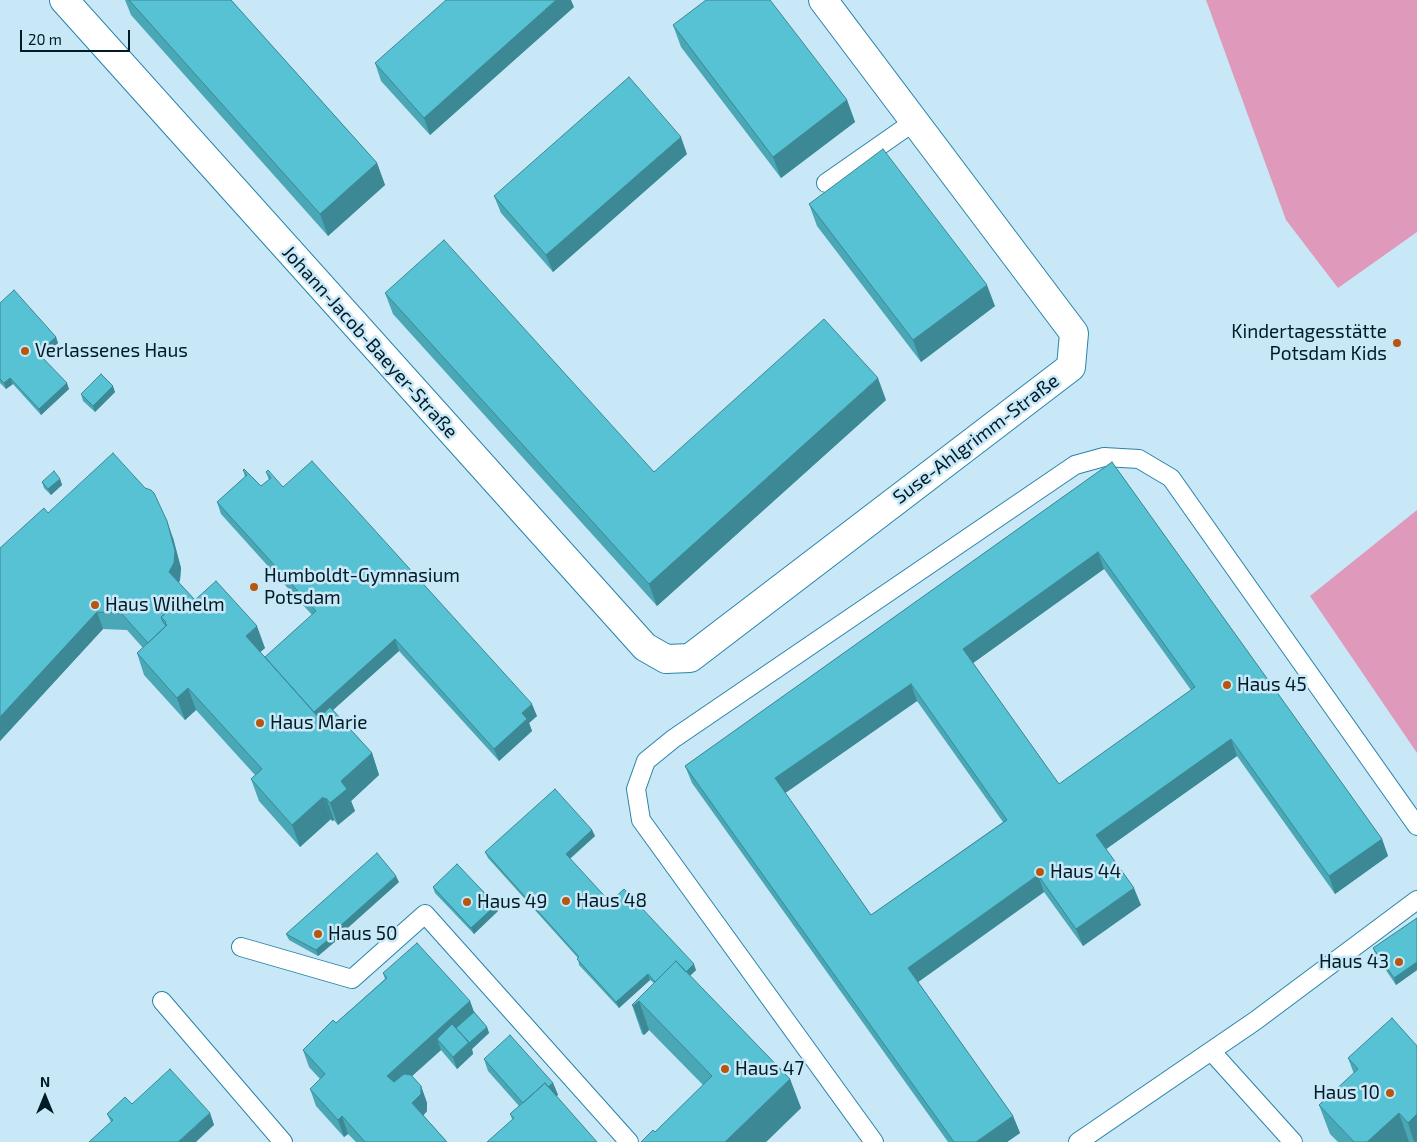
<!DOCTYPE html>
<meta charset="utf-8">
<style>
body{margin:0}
#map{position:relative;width:1417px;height:1142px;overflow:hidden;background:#c8e8f8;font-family:"Exo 2",sans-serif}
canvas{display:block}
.north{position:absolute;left:20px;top:1072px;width:50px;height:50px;-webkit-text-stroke:4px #c8e8f8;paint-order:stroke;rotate:0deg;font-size:14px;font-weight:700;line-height:20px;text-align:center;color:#001a26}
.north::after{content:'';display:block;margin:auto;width:18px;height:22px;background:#001a26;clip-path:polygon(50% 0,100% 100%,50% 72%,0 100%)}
.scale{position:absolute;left:20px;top:30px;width:110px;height:22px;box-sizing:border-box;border:2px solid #001a26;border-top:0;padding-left:6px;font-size:15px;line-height:18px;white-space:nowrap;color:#001a26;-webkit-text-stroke:4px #c8e8f8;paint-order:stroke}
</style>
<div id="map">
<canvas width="1417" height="1142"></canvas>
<div class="north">N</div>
<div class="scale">20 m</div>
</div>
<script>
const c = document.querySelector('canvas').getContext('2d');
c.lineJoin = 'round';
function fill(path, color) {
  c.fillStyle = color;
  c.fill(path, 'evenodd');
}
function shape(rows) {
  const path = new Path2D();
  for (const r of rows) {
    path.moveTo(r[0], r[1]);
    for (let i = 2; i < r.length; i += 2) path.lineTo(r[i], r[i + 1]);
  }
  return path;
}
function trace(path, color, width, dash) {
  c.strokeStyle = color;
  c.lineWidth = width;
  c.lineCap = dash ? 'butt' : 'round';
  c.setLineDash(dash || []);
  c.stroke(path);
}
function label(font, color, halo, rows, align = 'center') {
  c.font = font + ' "Exo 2",sans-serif';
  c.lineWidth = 5;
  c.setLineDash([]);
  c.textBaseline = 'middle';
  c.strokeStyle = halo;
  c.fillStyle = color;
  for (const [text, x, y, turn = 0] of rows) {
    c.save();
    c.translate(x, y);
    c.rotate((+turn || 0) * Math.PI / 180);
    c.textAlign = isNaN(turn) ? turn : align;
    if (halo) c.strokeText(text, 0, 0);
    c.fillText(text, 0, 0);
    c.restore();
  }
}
const forest = shape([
 [1206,0,1417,0,1417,232,1338,288,1286,220],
 [1417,510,1417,753,1310,596]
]);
const service = shape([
 [826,183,915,121],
 [241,947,352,979,425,914,629,1142],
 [162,1001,283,1142],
 [1212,1052,1293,1142],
 [874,1142,641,820,636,789,646,761,673,739,1075,465,1104,457,1139,459,1171,478,1417,826],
 [1078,1142,1255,1021,1417,900]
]);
const minor = shape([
 [64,0,645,647,666,659,690,658,1071,367,1074,333,823,0]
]);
const wall = shape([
 [125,0,231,0,377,163,385,185,328,236,131,15],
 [574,7,430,135,381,81,375,63],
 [673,25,847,100,855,122,781,178,681,47],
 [687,154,553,272,501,213,494,196],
 [809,204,995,306,921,362,817,226],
 [385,293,654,472,886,400,657,606,393,314],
 [0,303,56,337,58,343,42,357,69,389,41,415,13,384,6,389,0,383],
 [115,392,95,412,83,401,81,394],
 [1112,462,1382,839,1388,856,1335,894,1237,756,1106,849,1141,905,1083,946,1044,892,918,982,1013,1116,1020,1133,1007,1142,948,1142,692,783,685,766],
 [1104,569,1191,690,1059,784,973,663],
 [917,701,1003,822,871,915,785,793],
 [243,470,261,486,269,480,266,472,537,716,529,723,532,731,499,761,399,651,333,710,372,753,379,775,351,801,355,811,338,825,334,820,332,821,331,819,300,847,259,801,251,779,255,775,196,710,185,720,144,675,137,653,143,648,127,630,103,629,0,741,0,548,48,513,173,538,181,568,180,580,179,583,195,600,265,648,260,652,265,657,312,615,221,514,217,502,245,477],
 [60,479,62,485,51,495,44,488,42,482],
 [592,830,595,836,570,859,610,902,696,970,690,976,790,1079,801,1108,766,1142,641,1142,655,1132,703,1085,649,1030,644,1035,642,1034,632,1005,654,983,650,980,619,1008,579,965,578,958,488,858,485,852],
 [399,882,342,933,343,935,318,956,289,940,286,934],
 [433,887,498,911,474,934,435,893],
 [1417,918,1417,970,1396,985,1375,954,1373,948],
 [383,973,470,1001,474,1012,487,1027,489,1033,472,1049,473,1054,457,1069,441,1050,412,1076,421,1086,427,1103,427,1111,423,1115,447,1142,356,1142,348,1134,344,1137,316,1106,310,1089,320,1079,309,1067,303,1050,336,1023,385,979],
 [1417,1046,1417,1142,1338,1142,1330,1134,1319,1105,1354,1074,1348,1058],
 [484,1059,553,1083,558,1095,512,1119,510,1114,519,1106,488,1071],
 [132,1104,210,1113,214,1125,111,1122,107,1114]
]);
const shadedWall = shape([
 [556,0,571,0,574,7,430,135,424,118],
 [847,100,855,122,781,178,773,157],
 [681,137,687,154,553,272,546,255],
 [377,163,385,185,328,236,320,214],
 [987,285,995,306,921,362,913,340],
 [56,337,58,343,41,359,38,353],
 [10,378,13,384,6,389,4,383],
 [878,378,886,400,657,606,649,584],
 [67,383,69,389,41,415,39,409],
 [113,386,115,392,95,412,93,406],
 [60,479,62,485,51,495,48,489],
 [167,521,173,538,181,568,180,580,175,589,169,572],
 [1098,552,1104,569,969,666,963,649],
 [97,612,103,629,0,741,0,717],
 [257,626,265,648,254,658,246,636],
 [395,639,399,651,315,726,311,714],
 [911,684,917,701,781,796,775,778],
 [188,688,196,710,185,720,177,698],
 [532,704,537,716,529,723,532,731,499,761,494,749,522,713],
 [1231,739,1237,756,1102,852,1096,835],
 [372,753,379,775,351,801,355,811,338,825,330,803,341,781],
 [323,797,331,819,300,847,292,825],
 [326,798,334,820,332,821,324,799],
 [592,830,595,836,568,860,566,854],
 [1382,839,1388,856,1335,894,1329,876],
 [1038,875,1044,892,914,985,908,968],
 [396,876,399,882,342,933,343,935,318,956,316,950,339,927],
 [1134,888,1141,905,1083,946,1076,929],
 [496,905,498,911,474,934,471,928],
 [1417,962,1417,970,1396,985,1394,978],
 [694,964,696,970,676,989,674,983],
 [648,974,650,980,619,1008,616,1002],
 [470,1001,476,1018,437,1039,441,1050,393,1093,387,1076],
 [639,1001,649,1030,644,1035,633,1006],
 [487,1027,489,1033,472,1049,473,1054,457,1069,453,1057],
 [790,1079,801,1108,766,1142,725,1142],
 [553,1083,558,1095,530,1118,526,1106],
 [421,1086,427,1103,427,1111,419,1121,412,1103],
 [210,1113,214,1125,196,1142,178,1142],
 [1399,1113,1409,1142,1367,1142],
 [1417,1114,1417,1142,1414,1142,1408,1123],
 [342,1116,348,1134,344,1137,338,1120],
 [1013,1116,1020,1133,1007,1142,976,1142]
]);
const building = shape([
 [129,0,231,0,377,163,320,214,129,0],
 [446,0,556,0,424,118,375,63,446,0],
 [706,0,770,0,847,100,773,157,673,25,706,0],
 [629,77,681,137,546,255,494,196,629,77],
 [883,149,987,285,913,340,809,204,883,149],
 [444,240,654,472,824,319,878,378,649,584,385,293,444,240],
 [14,290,56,337,38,353,67,383,39,409,10,378,4,383,0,379,0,303,14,290],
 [101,374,113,386,93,406,81,394,101,374],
 [113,453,145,488,151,490,154,493,167,521,175,551,174,563,169,572,195,600,185,609,178,602,161,617,163,622,166,626,148,643,121,613,97,612,0,717,0,548,44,508,48,513,113,453],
 [312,461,532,704,522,713,527,719,494,749,395,639,314,712,265,657,316,611,217,502,247,475,243,470,244,469,261,486,271,478,266,472,268,470,283,487,312,461],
 [1112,462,1382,839,1329,876,1231,739,1096,835,1134,888,1076,929,1038,875,908,968,1013,1116,976,1142,954,1142,685,766,1112,462],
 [1098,552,1195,687,1059,784,963,649,1098,552],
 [911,684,1007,820,871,915,775,778,911,684],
 [54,471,60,479,48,489,42,482,54,471],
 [216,581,257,626,246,636,319,718,330,707,372,753,341,781,347,789,330,803,326,798,324,799,323,797,292,825,251,779,262,769,188,688,177,698,137,653,167,625,165,623,166,622,161,617,178,602,185,609,216,581],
 [555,789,592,830,566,854,610,902,624,889,694,964,686,972,676,961,655,982,648,974,616,1002,577,959,579,957,485,852,555,789],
 [377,853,396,876,339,927,341,929,316,950,286,934,377,853],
 [457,864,496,905,471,928,433,887,457,864],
 [1417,918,1417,962,1394,978,1373,948,1417,918],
 [417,943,470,1001,387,1076,394,1082,404,1074,411,1075,421,1086,421,1094,412,1103,447,1142,365,1142,342,1116,338,1120,310,1089,325,1074,303,1050,333,1020,336,1023,387,978,383,973,417,943],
 [676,961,790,1079,725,1142,641,1142,653,1130,655,1132,712,1076,639,1001,633,1006,632,1005,676,961],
 [474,1012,487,1027,469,1043,456,1028,474,1012],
 [1392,1018,1417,1046,1417,1114,1408,1123,1399,1113,1367,1142,1354,1142,1319,1105,1358,1069,1348,1058,1392,1018],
 [452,1024,469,1042,453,1057,437,1039,452,1024],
 [510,1035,553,1083,548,1087,545,1083,523,1103,484,1059,510,1035],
 [170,1069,210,1113,178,1142,89,1142,113,1120,107,1114,125,1097,132,1104,170,1069],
 [545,1083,597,1142,487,1142,514,1118,510,1114,545,1083]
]);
const markers = [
 [1397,343,5,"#b6560f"],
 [25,351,5,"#b6560f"],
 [254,587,5,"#b6560f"],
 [95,605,5,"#b6560f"],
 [1227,685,5,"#b6560f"],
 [260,723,5,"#b6560f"],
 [1040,872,5,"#b6560f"],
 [566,901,5,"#b6560f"],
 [467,902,5,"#b6560f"],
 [318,934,5,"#b6560f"],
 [1399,962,5,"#b6560f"],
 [725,1069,5,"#b6560f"],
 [1390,1093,5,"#b6560f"]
];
const poiNames = [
 ["Kindertagesstätte",1387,332,"right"],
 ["Potsdam Kids",1387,354,"right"],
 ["Verlassenes Haus",35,351],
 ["Humboldt-Gymnasium",264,576],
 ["Potsdam",264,598],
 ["Haus Wilhelm",105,605],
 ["Haus 45",1237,685],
 ["Haus Marie",270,723],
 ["Haus 44",1050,872],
 ["Haus 48",576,901],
 ["Haus 49",477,902],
 ["Haus 50",328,934],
 ["Haus 43",1389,962,"right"],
 ["Haus 47",735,1069],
 ["Haus 10",1380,1093,"right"]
];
const streetNames = [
 ["Johann-Jacob-Baeyer-Straße",370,342,48],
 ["Suse-Ahlgrimm-Straße",976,439,-37]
];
fill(forest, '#df9abb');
trace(service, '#2684a9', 20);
trace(minor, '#2684a9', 30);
trace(service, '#fff', 18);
trace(minor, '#fff', 28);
fill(wall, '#4aa7b6');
fill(shadedWall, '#3c8894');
fill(building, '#56c2d4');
trace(building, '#3c8894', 1);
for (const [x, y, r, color] of markers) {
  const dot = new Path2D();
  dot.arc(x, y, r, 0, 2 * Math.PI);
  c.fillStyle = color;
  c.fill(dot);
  trace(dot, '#c8e8f8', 2);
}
label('19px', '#001a26', '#c8e8f8', poiNames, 'left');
label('19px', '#001a26', '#c8e8f8', streetNames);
</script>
